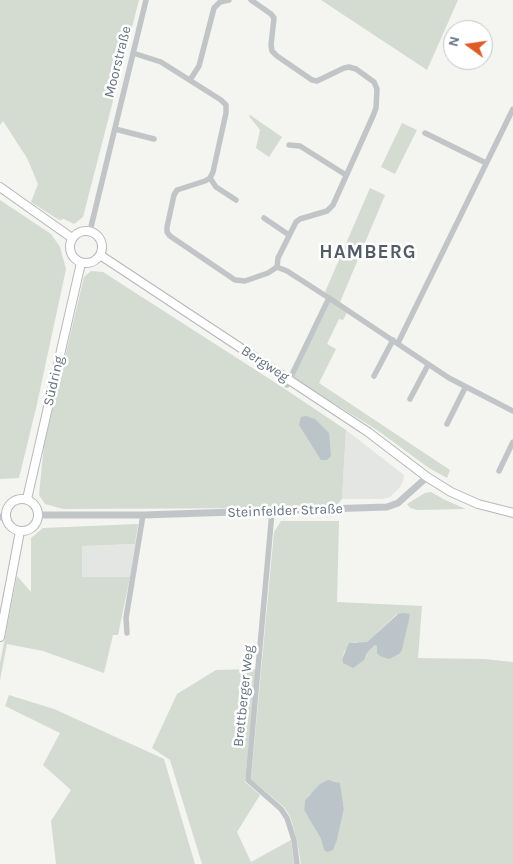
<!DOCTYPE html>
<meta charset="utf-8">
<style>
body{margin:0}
#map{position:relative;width:513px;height:864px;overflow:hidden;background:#f4f4f0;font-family:Karla,sans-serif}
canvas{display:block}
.north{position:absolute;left:443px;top:20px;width:50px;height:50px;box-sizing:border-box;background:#fff;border:1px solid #c1c7cc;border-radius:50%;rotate:284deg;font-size:14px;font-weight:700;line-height:20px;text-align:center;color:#647280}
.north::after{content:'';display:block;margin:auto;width:18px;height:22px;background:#dd5b27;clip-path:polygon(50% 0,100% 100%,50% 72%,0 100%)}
</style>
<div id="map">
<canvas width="513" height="864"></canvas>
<div class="north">N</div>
</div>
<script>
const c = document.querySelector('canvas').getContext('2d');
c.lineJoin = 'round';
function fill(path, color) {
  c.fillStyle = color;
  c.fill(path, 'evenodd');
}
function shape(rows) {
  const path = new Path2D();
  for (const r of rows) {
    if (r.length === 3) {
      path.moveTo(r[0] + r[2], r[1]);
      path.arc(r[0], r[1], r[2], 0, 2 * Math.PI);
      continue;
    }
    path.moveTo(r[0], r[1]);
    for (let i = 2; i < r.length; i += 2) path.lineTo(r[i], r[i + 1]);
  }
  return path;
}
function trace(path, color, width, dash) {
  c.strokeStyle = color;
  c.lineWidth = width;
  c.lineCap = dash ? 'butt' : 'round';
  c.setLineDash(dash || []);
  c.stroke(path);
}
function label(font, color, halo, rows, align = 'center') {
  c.font = font + ' Karla,sans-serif';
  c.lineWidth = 5;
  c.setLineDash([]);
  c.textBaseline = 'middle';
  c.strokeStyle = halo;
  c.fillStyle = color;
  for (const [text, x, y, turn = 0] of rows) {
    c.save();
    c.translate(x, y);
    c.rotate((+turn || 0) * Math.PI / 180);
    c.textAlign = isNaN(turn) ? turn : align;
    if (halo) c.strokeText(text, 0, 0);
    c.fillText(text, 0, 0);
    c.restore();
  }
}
const built = shape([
 [346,430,404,475,403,481,400,487,390,497,383,499,342,499],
 [135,544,130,577,82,577,82,546]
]);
const green = shape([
 [0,0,139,0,83,217,74,224,64,219,59,220,31,202,38,184,27,158,3,121,0,125],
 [321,0,458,0,427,70],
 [250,115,282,137,269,157,256,148,260,130,249,116],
 [402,123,417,130,395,174,381,167],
 [370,188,385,195,338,307,347,313,343,320,339,319,327,344,336,349,319,383,450,470,447,478,429,468,377,430,293,378,332,298,325,292],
 [0,200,51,234,60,247,66,269,37,404,19,478,0,479],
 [91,271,103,272,282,387,346,430,342,499,336,506,265,508,63,509,45,504,39,495,44,445,84,277],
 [431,492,445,500,466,509,417,510,410,508,407,504,425,493],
 [281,521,339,521,337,602,422,606,418,658,484,659,513,662,513,864,301,864,297,840,290,816,284,807,251,779,274,532],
 [397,614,410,614,402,650,377,653,377,646,375,645,367,653,366,656,343,663,342,659,344,652,354,642,361,643,367,642],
 [334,781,340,784,344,809,337,840,332,850,324,850,321,839,304,810,305,800,310,794],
 [138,524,135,544,82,546,82,577,130,577,118,635,113,635,104,673,43,651,7,644,0,680,0,663,17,576,31,592,31,538,43,528],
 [256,669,245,782,260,795,237,832,251,862,291,840,294,864,202,864,170,760,152,748,177,694,216,670],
 [9,695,54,709,164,759,195,864,56,864,51,821,71,790,43,765,60,733,5,706]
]);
const water = shape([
 [306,416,315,419,329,433,331,456,327,460,321,460,299,425,301,417],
 [403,613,410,614,409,620,402,650,399,654,389,659,380,656,377,653,377,646,375,645,367,653,364,660,353,668,343,663,342,659,349,643,367,642,398,614],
 [328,780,340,783,344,809,337,840,333,850,327,852,324,850,321,839,304,810,305,800,320,784]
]);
const minor = shape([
 [251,0,271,14,274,18,271,45,272,51,277,56,312,80,317,81,344,68,349,67,356,69,374,82,377,89,376,108,373,116,333,205,327,211,300,219,296,222,278,258,277,267],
 [133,53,161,62,221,100,226,105,226,113,213,172,210,178,205,181,177,190,174,195,167,227,167,232,170,236,235,280,245,281,268,273,277,267,287,271,329,298,287,385],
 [190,80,199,66,214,8,220,2,229,0],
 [115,129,154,139],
 [425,133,486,163],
 [289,145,300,146,346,175],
 [210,178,216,187,236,200],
 [264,218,289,235],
 [90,231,146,0],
 [329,298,449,378,513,411],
 [398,343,513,109],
 [374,376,393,340],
 [410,399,428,365],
 [447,424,465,388],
 [499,471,513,442],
 [272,512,248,780,281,809,287,818,294,840,297,864],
 [127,633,126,618,143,515]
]);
const tertiary = shape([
 [39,515,143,515,387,507,398,503,427,477],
 [0,517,6,517]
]);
const secondary = shape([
 [0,187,72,238],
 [86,247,16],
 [100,255,368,432,427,477,451,492,478,504,513,513],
 [22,515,16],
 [27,499,81,263],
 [0,637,20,531]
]);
const streetNames = [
 ["Moorstraße",118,62,-76],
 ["Bergweg",265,364,33],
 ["Südring",54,381,-77],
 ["Steinfelder Straße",285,511,-2],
 ["Brettberger Weg",244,696,-84]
];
const districtNames = [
 ["HAMBERG",368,253]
];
fill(built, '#e4e6e4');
fill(green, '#d4dbd1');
fill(water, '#bac4c9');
trace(secondary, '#b4b8bc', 10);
trace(minor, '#c2c5c8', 5.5);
trace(tertiary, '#c2c5c8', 7);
trace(secondary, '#fff', 8);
label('14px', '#647280', '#fff', streetNames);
c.letterSpacing = '1px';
label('bold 19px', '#525c66', '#fff', districtNames);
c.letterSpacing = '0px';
</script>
